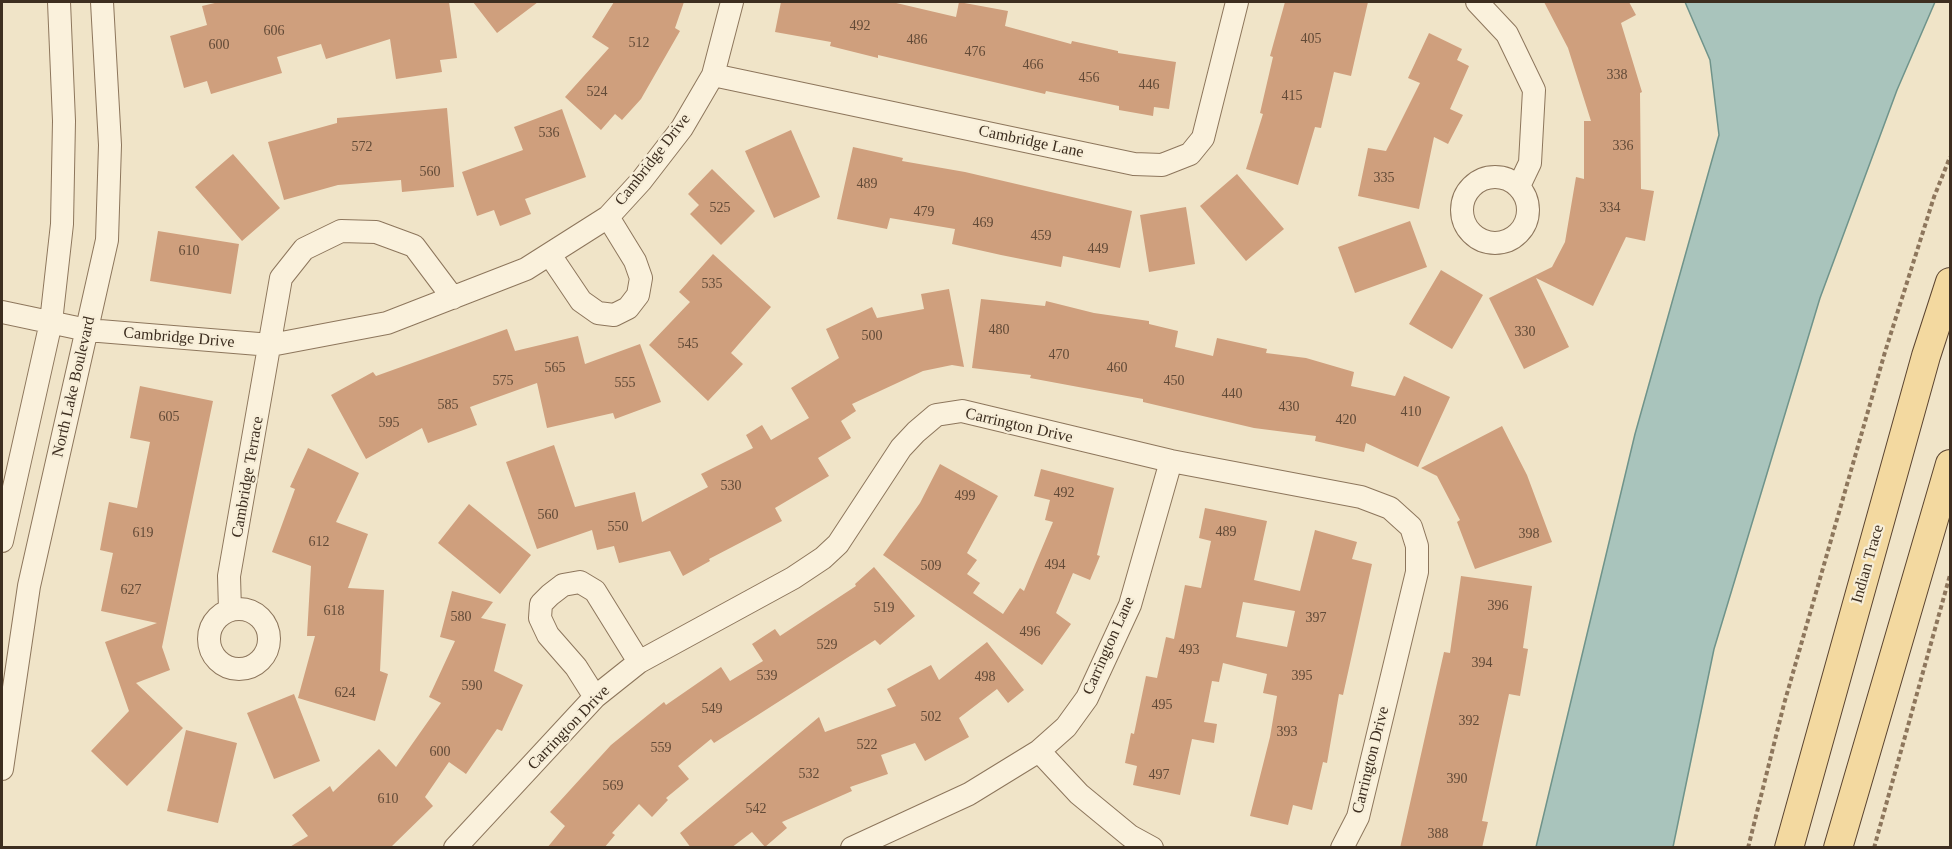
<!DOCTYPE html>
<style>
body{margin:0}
#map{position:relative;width:1952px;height:849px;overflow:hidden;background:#f0e4c8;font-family:"Times New Roman",serif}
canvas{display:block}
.frame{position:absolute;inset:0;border:3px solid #3d2e20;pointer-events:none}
</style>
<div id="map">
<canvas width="1952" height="849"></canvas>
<div class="frame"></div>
</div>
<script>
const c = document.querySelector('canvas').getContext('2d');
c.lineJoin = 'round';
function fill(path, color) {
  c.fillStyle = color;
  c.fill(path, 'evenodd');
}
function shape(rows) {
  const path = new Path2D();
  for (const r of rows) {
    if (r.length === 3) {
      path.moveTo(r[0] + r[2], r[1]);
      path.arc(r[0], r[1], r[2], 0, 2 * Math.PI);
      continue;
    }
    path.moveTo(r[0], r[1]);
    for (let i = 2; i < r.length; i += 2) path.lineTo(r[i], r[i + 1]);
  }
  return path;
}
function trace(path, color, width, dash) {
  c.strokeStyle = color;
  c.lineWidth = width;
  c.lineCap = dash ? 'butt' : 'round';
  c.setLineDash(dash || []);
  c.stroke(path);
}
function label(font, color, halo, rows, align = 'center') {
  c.font = font + ' "Times New Roman",serif';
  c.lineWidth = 4.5;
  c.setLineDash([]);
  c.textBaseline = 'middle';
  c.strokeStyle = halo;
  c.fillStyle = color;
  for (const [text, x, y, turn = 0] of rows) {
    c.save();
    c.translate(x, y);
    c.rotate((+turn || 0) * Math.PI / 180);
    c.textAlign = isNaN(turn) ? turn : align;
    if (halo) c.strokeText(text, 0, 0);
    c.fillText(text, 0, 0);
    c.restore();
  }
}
const water = shape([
 [1685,2,1935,2,1897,90,1820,298,1714,649,1673,847,1536,847,1635,434,1719,135,1710,60,1685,2]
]);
const building = shape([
 [219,2,449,2,457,58,440,60,442,72,396,79,390,39,326,59,321,44,277,57,282,73,211,94,207,81,184,88,170,36,207,25,202,6],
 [473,2,538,2,497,33],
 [614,2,684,2,675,28,680,31,641,99,622,120,615,114,601,130,565,97,609,48,592,37],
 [781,2,892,2,956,17,959,2,1008,11,1005,26,1071,44,1072,41,1118,51,1118,53,1176,62,1169,109,1154,107,1153,116,1119,110,1119,106,1046,91,1045,94,878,55,878,58,830,46,831,42,775,32],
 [1285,2,1368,2,1351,76,1334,72,1321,128,1315,127,1298,185,1246,169,1263,114,1260,113,1273,57,1270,56],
 [1544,2,1629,2,1636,15,1621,23,1642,92,1640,93,1641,189,1654,191,1645,241,1626,237,1593,306,1536,278,1569,347,1524,369,1489,298,1552,267,1565,242,1576,177,1584,179,1584,121,1591,121,1568,48],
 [1429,33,1462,49,1457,60,1469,66,1450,109,1463,115,1448,144,1434,137,1419,209,1358,196,1368,148,1386,151,1420,83,1408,78],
 [447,108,454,187,402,192,401,180,338,185,284,200,268,142,337,123,337,118],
 [562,109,586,177,525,199,531,214,500,226,494,210,477,216,462,172,523,150,514,127],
 [791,130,820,197,774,218,745,151],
 [853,147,903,158,902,161,965,172,1132,211,1120,268,1063,256,1061,267,1001,255,952,244,955,229,890,218,887,229,837,219],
 [233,154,280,208,242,241,195,187],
 [712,169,755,211,721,245,690,214,699,205,688,194],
 [1237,174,1284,229,1246,261,1200,206],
 [1186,207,1195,264,1149,272,1140,215],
 [1410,221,1427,267,1355,293,1338,247],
 [158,231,239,244,231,294,150,281],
 [713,254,771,307,731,353,743,364,708,401,649,345,690,302,679,292],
 [1441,270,1483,295,1452,349,1409,324],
 [949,289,964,367,952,365,923,371,852,404,856,411,841,421,851,438,818,458,829,476,775,508,782,521,709,559,710,561,683,576,670,551,619,563,614,546,597,550,592,530,537,549,506,462,554,445,575,507,635,492,642,522,708,487,701,474,753,448,746,435,762,425,771,440,809,418,791,388,839,358,826,329,872,307,877,318,924,309,921,294],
 [981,299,1045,306,1046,301,1094,313,1149,321,1149,324,1178,331,1175,347,1213,356,1217,338,1267,349,1266,353,1306,358,1354,372,1351,386,1395,396,1404,376,1450,397,1418,467,1366,443,1364,452,1315,441,1316,436,1254,428,1143,402,1143,399,1030,378,1031,375,972,368],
 [507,329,515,351,578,336,585,364,640,344,661,402,615,419,613,413,547,428,537,383,470,407,477,425,428,443,422,428,366,459,331,395,373,372,376,376],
 [140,386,213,401,162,647,170,670,136,683,183,728,127,786,91,751,129,711,105,642,157,623,101,611,113,553,100,550,109,502,137,508,150,442,130,438],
 [1502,426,1527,475,1552,542,1475,569,1457,522,1460,520,1437,476,1421,468],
 [308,448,359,473,336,522,368,534,348,588,384,590,380,671,388,674,375,721,298,698,315,636,307,636,311,566,272,552,295,489,290,487],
 [940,464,998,496,967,553,977,560,967,574,980,583,973,593,1003,614,1020,588,1024,591,1053,522,1045,520,1050,500,1034,496,1041,469,1114,488,1097,555,1100,556,1090,580,1073,573,1056,613,1071,624,1042,665,883,555,920,503],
 [469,504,531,555,500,594,438,543],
 [1205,508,1267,521,1254,580,1300,591,1315,530,1357,542,1352,559,1372,564,1343,695,1339,694,1327,763,1323,762,1312,810,1293,805,1288,825,1250,816,1270,737,1277,696,1263,693,1267,674,1223,663,1219,682,1212,681,1204,722,1217,724,1214,743,1192,739,1180,795,1133,785,1137,766,1125,763,1131,733,1134,734,1146,676,1157,678,1166,637,1174,639,1185,585,1201,588,1211,541,1199,538],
 [1243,602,1295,611,1287,647,1236,637],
 [874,567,915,616,880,645,875,640,714,743,711,739,678,766,689,779,666,798,668,800,652,817,639,804,612,833,615,835,604,848,547,848,565,826,550,812,611,745,664,702,666,705,721,667,730,681,763,661,752,644,775,629,780,636,856,586,855,584],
 [1461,576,1532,586,1523,648,1528,649,1520,696,1509,694,1482,821,1488,822,1482,848,1400,848,1444,652,1450,653],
 [452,591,493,602,481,618,506,624,494,671,523,685,502,731,497,729,466,774,449,762,425,797,433,806,390,848,288,848,308,836,292,815,330,786,333,792,379,749,396,767,441,703,429,697,455,641,440,637],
 [987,642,1024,690,1008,703,997,689,959,718,969,737,925,761,915,743,881,755,888,774,850,787,852,791,782,822,787,828,765,847,752,832,731,848,691,848,680,833,819,717,825,732,896,706,887,689,931,665,939,680],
 [294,694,320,761,274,779,247,713],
 [186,730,237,743,218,823,167,811]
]);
const path = shape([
 [1748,848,1784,704,1885,352,1934,197,1950,157],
 [1874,848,1950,575]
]);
const minor = shape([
 [1477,2,1507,34,1534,90,1530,163,1519,186],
 [713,75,1134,164,1162,165,1190,154,1203,138,1237,2],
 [1495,210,33],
 [550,255,581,301,598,313,614,315,628,308,638,295,641,278,635,261,608,217],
 [2,312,87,330,271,345,387,323,526,269,608,217,641,181,682,128,713,75,732,2],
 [2,541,51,322,62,224,64,121,59,2],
 [239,639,30],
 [230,610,229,576,281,278,304,249,341,231,376,232,414,246,453,298],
 [595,697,576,667,548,635,540,618,541,604,550,595,563,585,580,582,595,591,639,662],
 [1039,751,1079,794,1130,836,1152,848],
 [2,769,29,586,107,240,110,145,102,2],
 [455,848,595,697,639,662,793,578,823,558,838,544,901,448,916,432,936,415,962,411,1171,461,1361,497,1390,508,1411,527,1417,546,1417,572,1358,817,1342,848],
 [852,848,969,794,1039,751,1066,727,1087,698,1130,605,1171,461]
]);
const major = shape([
 [1789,848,1926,356,1950,282],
 [1838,848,1950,464]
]);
const numberNames = [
 ["492",860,26],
 ["606",274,31],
 ["405",1311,39],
 ["486",917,40],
 ["512",639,43],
 ["600",219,45],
 ["476",975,52],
 ["466",1033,65],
 ["338",1617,75],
 ["456",1089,78],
 ["446",1149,85],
 ["524",597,92],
 ["415",1292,96],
 ["536",549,133],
 ["336",1623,146],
 ["572",362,147],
 ["560",430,172],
 ["335",1384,178],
 ["489",867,184],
 ["525",720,208],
 ["334",1610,208],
 ["479",924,212],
 ["469",983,223],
 ["459",1041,236],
 ["449",1098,249],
 ["610",189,251],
 ["535",712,284],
 ["480",999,330],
 ["330",1525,332],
 ["500",872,336],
 ["545",688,344],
 ["470",1059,355],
 ["565",555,368],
 ["460",1117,368],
 ["575",503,381],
 ["450",1174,381],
 ["555",625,383],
 ["440",1232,394],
 ["585",448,405],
 ["430",1289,407],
 ["410",1411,412],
 ["605",169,417],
 ["420",1346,420],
 ["595",389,423],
 ["530",731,486],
 ["492",1064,493],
 ["499",965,496],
 ["560",548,515],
 ["550",618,527],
 ["489",1226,532],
 ["619",143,533],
 ["398",1529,534],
 ["612",319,542],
 ["494",1055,565],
 ["509",931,566],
 ["627",131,590],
 ["396",1498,606],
 ["519",884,608],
 ["618",334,611],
 ["580",461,617],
 ["397",1316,618],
 ["496",1030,632],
 ["529",827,645],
 ["493",1189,650],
 ["394",1482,663],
 ["539",767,676],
 ["395",1302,676],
 ["498",985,677],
 ["590",472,686],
 ["624",345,693],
 ["495",1162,705],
 ["549",712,709],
 ["502",931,717],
 ["392",1469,721],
 ["393",1287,732],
 ["522",867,745],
 ["559",661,748],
 ["600",440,752],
 ["532",809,774],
 ["497",1159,775],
 ["390",1457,779],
 ["569",613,786],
 ["610",388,799],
 ["542",756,809],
 ["388",1438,834]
];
const streetNames = [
 ["Cambridge Lane",1031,142,12],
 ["Cambridge Drive",653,160,-52],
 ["Cambridge Drive",179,338,5],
 ["North Lake Boulevard",74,387,-77],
 ["Carrington Drive",1019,426,13],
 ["Cambridge Terrace",248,477,-80],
 ["Indian Trace",1868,564,-74],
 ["Carrington Lane",1109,646,-66],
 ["Carrington Drive",569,728,-46],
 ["Carrington Drive",1371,760,-76]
];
fill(water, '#a9c4bc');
trace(water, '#6f938a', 1.5);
fill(building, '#cf9f7d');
trace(minor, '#8d765c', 24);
trace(major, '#5b4430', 30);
trace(path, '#8d765c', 4, [4.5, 3]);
trace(minor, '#faf1dc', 22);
trace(major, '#f3d9a0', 28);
label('14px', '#624a37', null, numberNames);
label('16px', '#3d2e20', '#f7eed8', streetNames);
</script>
